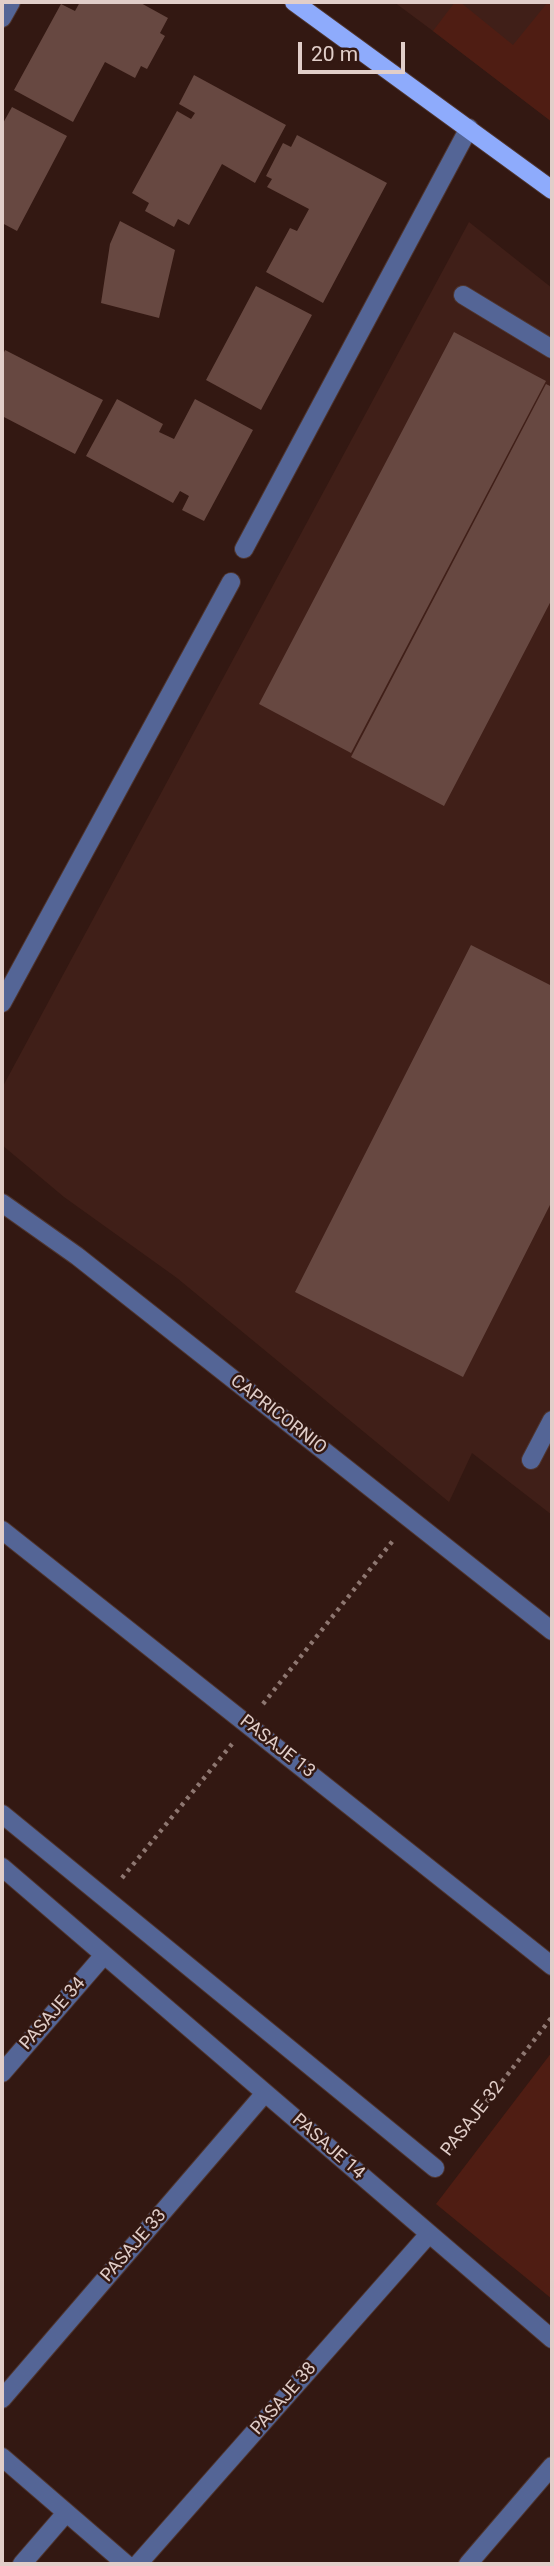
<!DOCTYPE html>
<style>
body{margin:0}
#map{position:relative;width:554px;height:2566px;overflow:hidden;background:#331812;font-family:Roboto,sans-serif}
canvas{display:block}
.frame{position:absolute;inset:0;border:4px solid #e1cec9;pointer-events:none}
.scale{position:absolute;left:298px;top:42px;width:107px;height:32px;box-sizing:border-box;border:4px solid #e1cec9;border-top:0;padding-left:9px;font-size:21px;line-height:24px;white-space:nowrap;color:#e1cec9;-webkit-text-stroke:5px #331812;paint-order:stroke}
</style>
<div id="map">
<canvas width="554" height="2566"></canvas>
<div class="frame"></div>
<div class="scale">20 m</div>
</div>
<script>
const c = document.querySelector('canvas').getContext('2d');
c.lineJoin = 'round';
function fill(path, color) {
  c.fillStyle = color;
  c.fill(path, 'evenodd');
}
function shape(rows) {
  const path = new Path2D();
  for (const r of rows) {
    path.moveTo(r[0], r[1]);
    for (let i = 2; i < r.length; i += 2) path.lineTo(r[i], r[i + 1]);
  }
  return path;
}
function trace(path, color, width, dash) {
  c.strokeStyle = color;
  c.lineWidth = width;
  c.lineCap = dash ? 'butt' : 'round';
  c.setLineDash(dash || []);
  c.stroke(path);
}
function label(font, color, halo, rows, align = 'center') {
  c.font = font + ' Roboto,sans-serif';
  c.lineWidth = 5;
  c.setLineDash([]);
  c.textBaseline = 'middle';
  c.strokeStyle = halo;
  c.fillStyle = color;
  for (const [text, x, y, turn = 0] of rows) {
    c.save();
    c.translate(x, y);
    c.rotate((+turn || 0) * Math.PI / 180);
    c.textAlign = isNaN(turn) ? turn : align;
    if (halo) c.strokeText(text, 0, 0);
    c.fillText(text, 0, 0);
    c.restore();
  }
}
const built = shape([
 [394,2,552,2,552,122,433,31],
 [469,222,552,288,552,1515,472,1453,449,1502,177,1278,64,1197,2,1145,2,1088]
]);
const green = shape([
 [455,2,460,2,513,45,548,2,552,2,552,122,433,31],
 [552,2052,552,2299,436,2204]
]);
const building = shape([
 [80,2,139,2,168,18,160,33,165,36,147,69,141,66,135,78,105,62,73,122,14,90,61,4,75,11],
 [194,75,286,125,255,183,222,164,189,225,178,219,174,227,145,211,149,203,132,193,177,111,191,119,195,113,179,104],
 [12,107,67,136,17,231,2,223,2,125],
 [297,135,387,183,323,303,266,272,290,228,297,231,309,209,267,187,272,179,266,176,283,143,291,147],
 [120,221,175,250,159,318,101,303,110,244],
 [256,286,312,315,261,410,206,380],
 [454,332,546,381,351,753,259,704],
 [5,350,103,400,75,454,2,416,2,357],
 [546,384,552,387,552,599,444,806,351,757],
 [117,399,163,424,159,432,174,439,195,399,253,430,204,521,182,510,189,496,180,491,173,503,86,456],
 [471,945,552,986,552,1201,463,1377,295,1292]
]);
const path = shape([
 [263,1704,395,1538],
 [122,1878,232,1744],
 [450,2149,552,2017]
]);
const minor = shape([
 [2,18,11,2],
 [463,295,552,349],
 [244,549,469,128],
 [2,1003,231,582],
 [2,1203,77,1256,552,1631],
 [531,1460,552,1420],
 [2,1530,552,1966],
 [2,1814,435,2168],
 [2,1867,552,2339],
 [2,2073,104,1955],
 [2,2399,265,2093],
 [2,2457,126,2564],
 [22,2564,66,2513],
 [138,2564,429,2234],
 [468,2564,552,2466]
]);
const major = shape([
 [294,2,552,190]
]);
const streetNames = [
 ["CAPRICORNIO",278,1415,38],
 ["PASAJE 13",277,1747,38],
 ["PASAJE 34",53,2014,-49],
 ["PASAJE 32",473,2119,-52],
 ["PASAJE 14",328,2147,41],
 ["PASAJE 33",134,2246,-49],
 ["PASAJE 38",284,2399,-49]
];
fill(built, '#401f18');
fill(green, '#4f1d13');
fill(building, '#674841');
trace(minor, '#4f352f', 20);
trace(major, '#4f352f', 20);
trace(path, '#8e7771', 4.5, [3.5, 5]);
trace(minor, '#546596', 18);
trace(major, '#8eabfc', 18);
label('18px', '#e1cec9', '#331812', streetNames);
</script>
